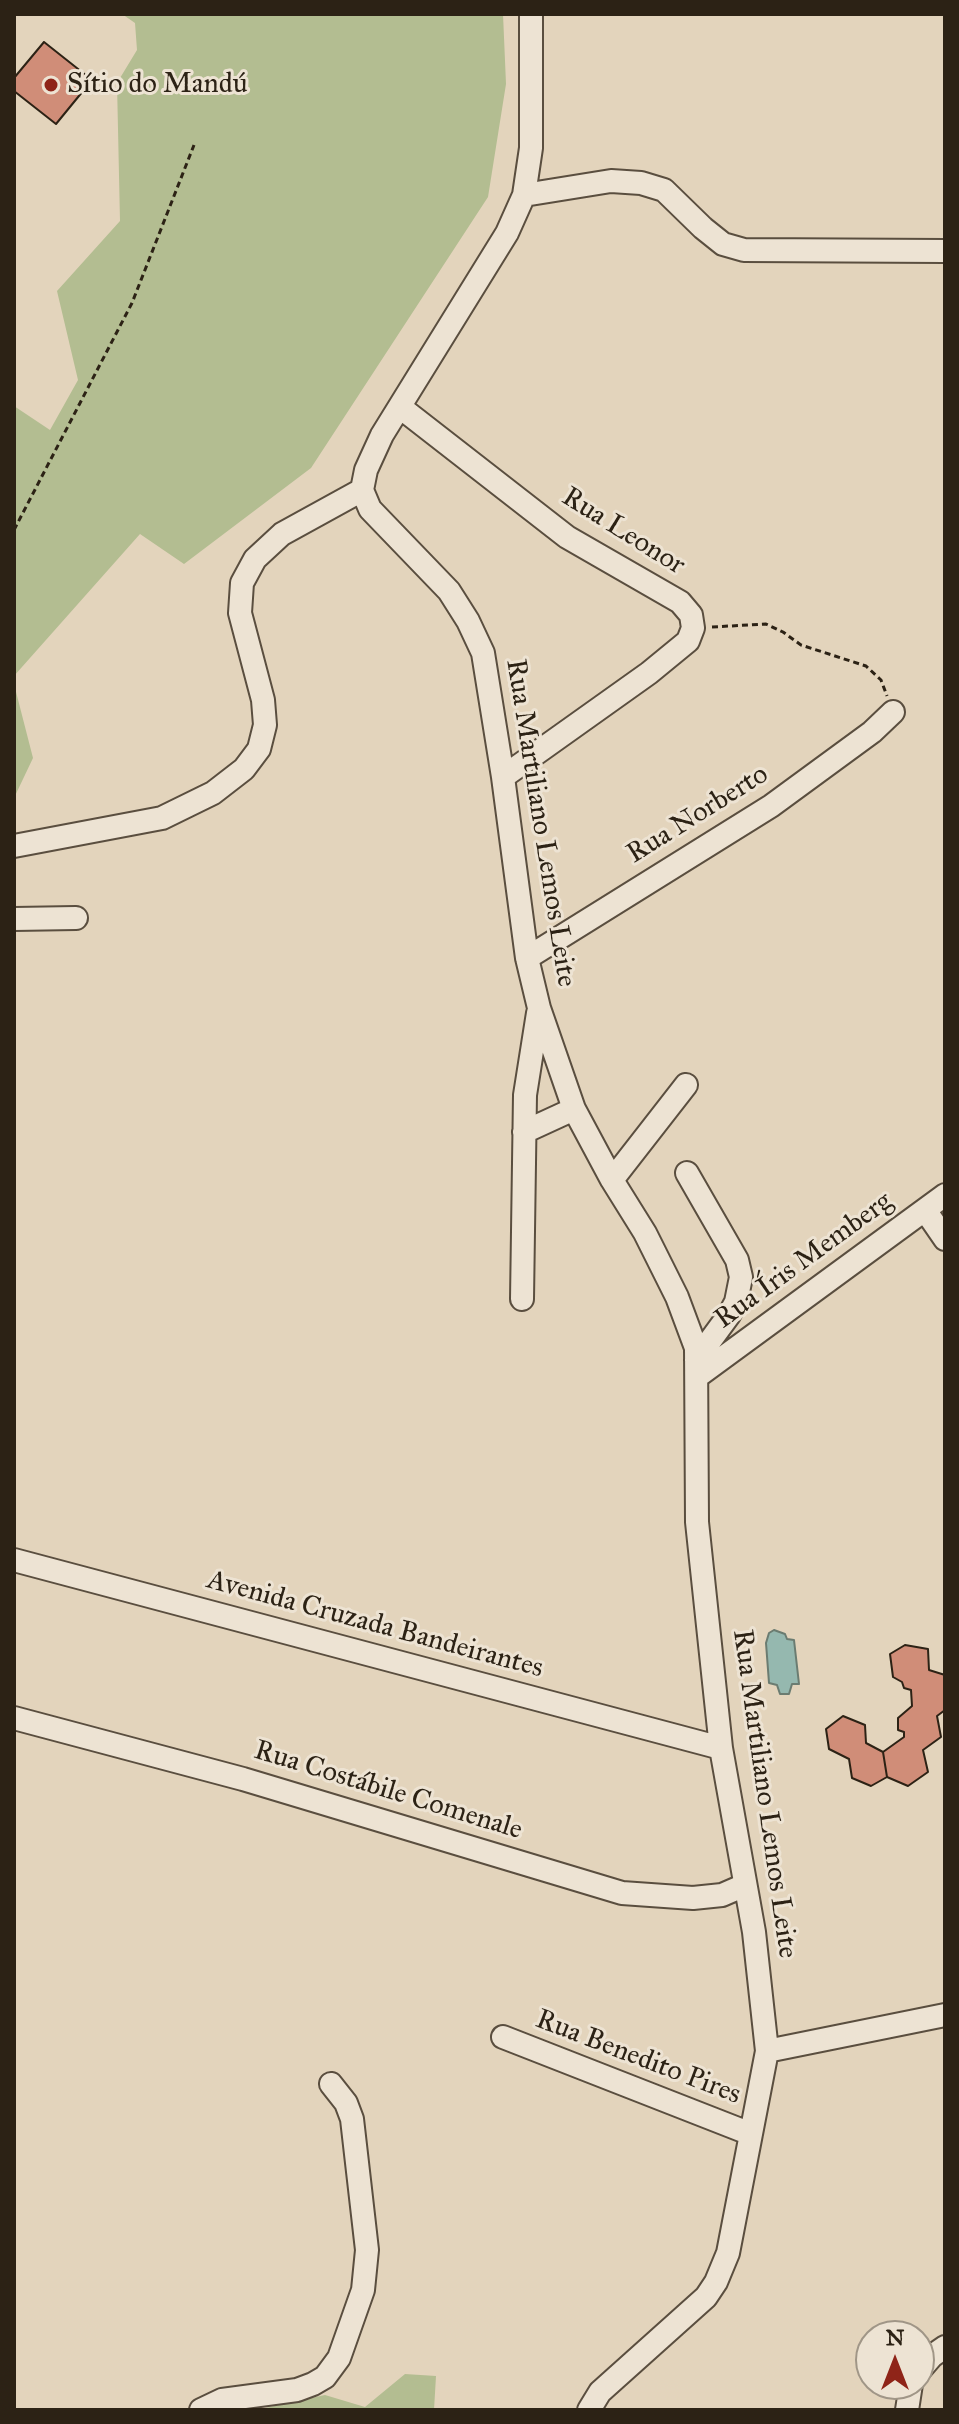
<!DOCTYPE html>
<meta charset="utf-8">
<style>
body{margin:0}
#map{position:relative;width:959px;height:2424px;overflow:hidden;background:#e3d4bc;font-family:"IM FELL Great Primer",serif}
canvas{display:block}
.frame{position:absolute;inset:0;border:16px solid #2c2215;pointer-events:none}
.north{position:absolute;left:855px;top:2320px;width:80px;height:80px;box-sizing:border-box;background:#ede3d3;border:2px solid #a09687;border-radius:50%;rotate:0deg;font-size:22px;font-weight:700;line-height:32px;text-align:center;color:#2c2215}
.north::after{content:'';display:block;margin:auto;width:28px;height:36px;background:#8f2418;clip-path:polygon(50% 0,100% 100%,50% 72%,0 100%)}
</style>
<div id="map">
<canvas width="959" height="2424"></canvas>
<div class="frame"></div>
<div class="north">N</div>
</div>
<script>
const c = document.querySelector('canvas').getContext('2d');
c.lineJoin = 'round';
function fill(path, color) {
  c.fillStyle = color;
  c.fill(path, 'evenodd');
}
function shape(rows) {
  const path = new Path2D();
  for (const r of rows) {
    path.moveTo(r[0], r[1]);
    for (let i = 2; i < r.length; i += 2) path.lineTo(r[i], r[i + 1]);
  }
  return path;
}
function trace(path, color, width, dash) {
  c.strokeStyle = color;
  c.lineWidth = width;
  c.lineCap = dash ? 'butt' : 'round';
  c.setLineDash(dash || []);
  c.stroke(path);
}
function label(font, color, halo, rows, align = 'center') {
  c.font = font + ' "IM FELL Great Primer",serif';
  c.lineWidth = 6;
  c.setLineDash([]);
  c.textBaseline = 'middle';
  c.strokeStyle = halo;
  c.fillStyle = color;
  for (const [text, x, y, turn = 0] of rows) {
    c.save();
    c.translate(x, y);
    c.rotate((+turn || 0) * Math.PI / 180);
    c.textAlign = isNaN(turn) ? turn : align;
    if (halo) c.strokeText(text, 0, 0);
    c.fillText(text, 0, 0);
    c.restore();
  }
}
const green = shape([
 [122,14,503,14,506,84,488,197,311,468,184,564,140,534,14,676,14,406,50,430,78,380,57,291,120,221,117,83,137,50,135,23],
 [14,684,33,758,14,798],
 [405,2374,436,2376,434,2410,256,2410,325,2395,365,2407]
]);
const water = shape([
 [774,1630,785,1634,787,1639,794,1640,799,1684,792,1684,789,1694,780,1694,777,1685,769,1683,766,1643,769,1633,774,1630]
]);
const building = shape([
 [44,42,92,80,56,124,14,91,14,78,44,42],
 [905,1645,928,1649,929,1670,945,1675,945,1710,937,1716,941,1737,923,1750,928,1772,908,1786,887,1777,883,1752,904,1737,904,1732,898,1730,898,1718,912,1706,911,1690,904,1688,902,1682,893,1677,890,1654,905,1645],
 [843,1716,865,1725,866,1743,883,1752,887,1777,871,1786,852,1778,849,1759,829,1749,826,1729,843,1716]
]);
const path = shape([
 [14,530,132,303,194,145],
 [712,627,766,624,783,632,801,645,866,666,881,680,887,696]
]);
const minor = shape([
 [531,14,531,148,524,195,507,233,382,435,366,470,362,490,370,509,449,591,468,621,483,653,503,777,527,958,539,1008,574,1109,612,1180,645,1233,677,1297,696,1348,697,1522,721,1748,754,1932,767,2051,728,2253,716,2282,706,2297,600,2392,589,2410],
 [524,195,611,181,641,183,664,190,703,228,723,244,744,250,945,251],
 [400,407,567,537,680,602,691,615,693,628,688,641,649,673,503,777],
 [14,846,162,818,213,793,244,769,259,749,265,725,263,700,240,613,242,583,255,559,282,534,362,490],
 [14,919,76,918],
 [527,958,771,806,872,732,893,712],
 [524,1132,574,1109],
 [687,1173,737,1260,741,1277,736,1302,729,1315,696,1360],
 [612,1180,686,1085],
 [925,1210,945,1239],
 [522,1299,525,1095,538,1013],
 [698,1376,945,1195],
 [14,1560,721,1748],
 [14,1718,243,1779,622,1893,693,1898,722,1895,745,1885],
 [503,2037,751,2134],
 [767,2051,945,2015],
 [919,2371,932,2356,945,2347],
 [201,2410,222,2400,297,2390,313,2384,325,2377,339,2358,363,2290,367,2250,352,2119,346,2103,331,2084],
 [907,2410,911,2384]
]);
const markers = [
 [51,85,8,"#8f2418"]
];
const poiNames = [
 ["Sítio do Mandú",67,85]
];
const streetNames = [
 ["Rua Leonor",623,532,32],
 ["Rua Norberto",698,815,-32],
 ["Rua Martiliano Lemos Leite",540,823,81],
 ["Rua Íris Memberg",804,1261,-36],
 ["Avenida Cruzada Bandeirantes",375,1625,15],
 ["Rua Costábile Comenale",388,1791,17],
 ["Rua Martiliano Lemos Leite",764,1794,82],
 ["Rua Benedito Pires",638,2058,21]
];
fill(green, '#b3bd91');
fill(water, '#95b8af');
trace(water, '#6b7c71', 2);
fill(building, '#d08d78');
trace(building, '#2c2215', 2);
trace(minor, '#5a4e3f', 26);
trace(path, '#2c2215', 3, [6, 4]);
trace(minor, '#ede3d3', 22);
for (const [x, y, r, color] of markers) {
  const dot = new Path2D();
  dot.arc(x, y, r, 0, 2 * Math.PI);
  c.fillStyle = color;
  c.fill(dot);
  trace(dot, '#ede3d3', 3);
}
label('28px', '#2c2215', '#ede3d3', poiNames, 'left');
label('28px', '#2c2215', '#ede3d3', streetNames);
</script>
